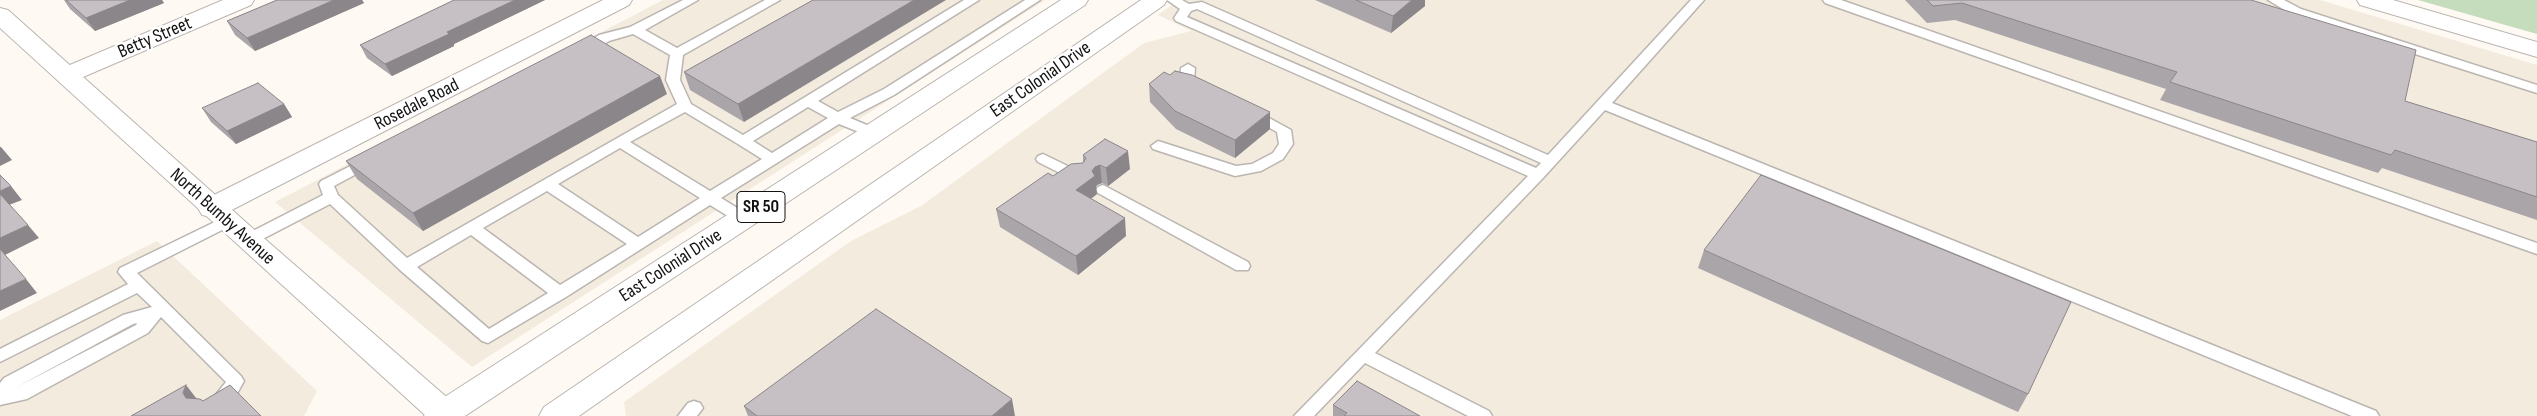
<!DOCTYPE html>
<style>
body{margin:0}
canvas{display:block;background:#fef9f3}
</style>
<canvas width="2537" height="416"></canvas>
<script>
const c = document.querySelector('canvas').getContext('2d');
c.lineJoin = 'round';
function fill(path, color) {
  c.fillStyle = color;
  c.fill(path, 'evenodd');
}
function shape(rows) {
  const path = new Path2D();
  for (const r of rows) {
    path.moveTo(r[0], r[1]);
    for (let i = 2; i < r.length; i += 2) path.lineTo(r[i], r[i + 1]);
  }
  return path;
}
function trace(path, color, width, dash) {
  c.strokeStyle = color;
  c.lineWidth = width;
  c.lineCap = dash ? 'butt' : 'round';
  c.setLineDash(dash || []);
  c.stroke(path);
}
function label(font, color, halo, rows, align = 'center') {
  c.font = font + ' "Sofia Sans Condensed",sans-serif';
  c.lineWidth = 5;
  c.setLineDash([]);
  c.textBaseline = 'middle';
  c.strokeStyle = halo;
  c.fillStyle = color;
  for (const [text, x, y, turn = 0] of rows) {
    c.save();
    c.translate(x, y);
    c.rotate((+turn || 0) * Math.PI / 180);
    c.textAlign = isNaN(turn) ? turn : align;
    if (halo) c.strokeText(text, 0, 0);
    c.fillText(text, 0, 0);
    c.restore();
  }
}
const built = shape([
 [663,0,1045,0,472,367,275,202],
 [1179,0,2320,0,2537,65,2537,416,626,416,624,402,851,241,921,206,1144,43,1191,31,1158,15],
 [157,241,317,391,304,416,0,416,0,320]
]);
const green = shape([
 [2418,0,2537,0,2537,34]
]);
const service = shape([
 [683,0,698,0,645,30,677,48,765,0,780,0,683,55,680,80,691,104,743,135,964,0,979,0,818,101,838,112,884,89,1025,0,1040,0,894,95,850,118,879,130,881,133,879,136,869,136,839,124,721,198,749,215,752,219,749,223,739,223,710,205,566,297,488,343,482,341,400,270,330,204,253,244,248,245,243,244,240,240,243,236,323,195,319,184,321,181,370,156,375,158,377,161,375,164,334,186,338,195,407,258,677,104,666,80,670,55,633,34,609,41,588,53,583,54,576,50,599,35,630,27,683,0],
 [808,107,828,118,772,153,753,141,808,107],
 [685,112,738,144,762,159,710,191,630,142,685,112],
 [620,148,700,198,638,237,558,184,620,148],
 [547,191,627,244,560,285,483,228,547,191],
 [471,235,548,293,489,329,417,267,471,235],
 [1167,0,1182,0,1189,4,1202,2,1548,155,1691,0,1704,0,1612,103,2376,411,2379,416,2352,416,1605,110,1543,178,1375,353,1489,411,1492,416,1468,416,1365,363,1314,416,1294,416,1528,176,1176,21,1174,18,1180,9,1167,0],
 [1197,9,1541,163,1536,168,1187,17,1191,11,1197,9],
 [1823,0,1841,0,2537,243,2537,254,1825,3,1823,0],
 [2268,0,2284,0,2301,9,2537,85,2537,93,2293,15,2268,0],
 [1188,64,1195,68,1194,80,1203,84,1205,87,1203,90,1193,90,1180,82,1181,68,1188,64],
 [1251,108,1291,130,1293,144,1283,159,1261,171,1235,176,1153,149,1151,146,1158,141,1236,166,1252,164,1273,153,1279,144,1277,132,1246,115,1244,112,1246,109,1251,108],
 [1043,154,1084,174,1086,177,1084,180,1074,180,1038,162,1036,159,1038,156,1043,154],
 [1103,185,1248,262,1250,266,1248,270,1236,270,1098,193,1096,190,1098,187,1103,185],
 [227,216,232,217,235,221,232,225,137,273,241,376,244,381,233,401,219,409,213,407,210,402,226,382,161,317,148,333,27,399,0,405,0,383,4,378,123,315,152,307,137,293,0,362,0,349,128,284,118,272,120,268,227,216],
 [137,323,136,325,15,388,133,324,137,323],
 [694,401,700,403,703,408,697,416,678,416,688,403,694,401]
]);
const minor = shape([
 [223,0,254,0,251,5,76,80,67,82,58,80,55,75,58,70,223,0],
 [603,0,632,0,629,5,222,215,212,217,202,215,198,208,202,201,603,0]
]);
const tertiary = shape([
 [2357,0,2393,0,2537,42,2537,57,2360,5,2357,0],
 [0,8,8,10,258,233,458,407,463,416,426,416,0,28,0,8]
]);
const trunk = shape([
 [1061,0,1088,0,1085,5,465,416,424,416,429,407,1061,0],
 [1141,0,1167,0,1164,5,579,416,539,416,544,407,1141,0]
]);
const wall = shape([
 [64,0,162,0,164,3,95,31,70,9],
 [277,0,362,0,364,3,255,51,235,35,227,21],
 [454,0,545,0,454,44,454,46,392,76,367,58,360,45],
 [813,0,744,122,690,90,684,72],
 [1315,0,1425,0,1425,6,1391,33],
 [1905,0,2251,0,2405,101,2537,142,2537,220,2382,168,2378,173,2160,100,2166,89,1955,20,1927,23],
 [1149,84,1270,129,1235,158,1176,129,1150,102],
 [667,94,423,231,357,179,346,161],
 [284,104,292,117,236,144,211,122,202,108],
 [1083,155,1130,169,1108,186,1102,183,1097,185,1096,187,1097,194,1091,199,1126,236,1078,275,1000,227,996,209,1053,176,1083,163],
 [1704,250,2028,394,2018,412,1698,268],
 [1333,405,1420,416,1333,416],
 [744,406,1015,416,748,416]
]);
const shadedWall = shape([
 [130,0,162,0,164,3,95,31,86,18],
 [334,0,362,0,364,3,255,51,247,38],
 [515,0,545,0,454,44,454,46,392,76,385,64,447,32],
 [914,0,946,0,744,122,738,104],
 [1412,0,1425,0,1425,6,1391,33,1393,16],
 [660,76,667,94,423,231,413,213],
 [284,104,292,117,236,144,227,131],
 [1270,112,1270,129,1235,158,1235,140],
 [0,147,1,147,12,160,0,166],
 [1128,151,1130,169,1108,186,1106,168],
 [1100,165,1102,183,1097,185,1096,187,1097,194,1078,208,1076,190,1095,167],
 [11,186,22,200,9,205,0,194,0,191],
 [1125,218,1126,236,1078,275,1076,256],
 [28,225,39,238,5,255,0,249,0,238],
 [26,279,37,293,0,311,0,291],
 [186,385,200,403,186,398,183,393],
 [1012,399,1015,416,992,416]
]);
const building = shape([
 [66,0,130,0,86,18,66,0],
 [277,0,334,0,247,38,227,21,277,0],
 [454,0,515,0,447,32,449,34,385,64,360,45,454,0],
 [813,0,914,0,738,104,684,72,813,0],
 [1356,0,1412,0,1393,16,1356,0],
 [1927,0,2251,0,2416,50,2405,101,2537,142,2537,197,2395,150,2391,155,2170,82,2177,72,1962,3,1933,6,1927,0],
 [591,35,660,76,413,213,346,161,591,35],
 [1175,71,1192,75,1270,112,1235,140,1175,111,1149,84,1164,72,1170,75,1175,71],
 [258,83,284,104,227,131,202,108,258,83],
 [1105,139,1128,151,1106,168,1100,165,1095,167,1092,171,1095,176,1076,190,1125,218,1076,256,996,209,1048,173,1053,176,1071,164,1083,163,1086,158,1083,155,1105,139],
 [0,175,11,186,0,191,0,175],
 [1761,175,2071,302,2028,394,1704,250,1761,175],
 [0,194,28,225,0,238,0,194],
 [0,249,26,279,0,291,0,249],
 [876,309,1012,399,992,416,757,416,744,406,876,309],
 [1357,381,1420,416,1344,416,1347,413,1333,405,1357,381],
 [186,385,183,393,186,398,200,399,203,401,230,385,261,416,131,416,186,385]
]);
const shields = [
 [761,207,48]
];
const shieldNames = [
 ["SR 50",761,207]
];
const streetNames = [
 ["Betty Street",155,38,-23],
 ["East Colonial Drive",1041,80,-35],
 ["Rosedale Road",417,105,-27],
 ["North Bumby Avenue",222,217,42],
 ["East Colonial Drive",671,266,-33]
];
fill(built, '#f4ebdf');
fill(green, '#c5dcbd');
trace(service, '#bab5b0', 3);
trace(minor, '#bab5b0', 2);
trace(tertiary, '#bab5b0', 2);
trace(trunk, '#bab5b0', 2);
fill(service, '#fff');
fill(minor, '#fff');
fill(tertiary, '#fff');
fill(trunk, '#fff');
fill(wall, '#aaa5a9');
fill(shadedWall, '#8b8689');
fill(building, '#c6c0c4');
trace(building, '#8b8689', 1);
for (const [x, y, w] of shields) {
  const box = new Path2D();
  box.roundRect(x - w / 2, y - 15.5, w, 31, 4);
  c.fillStyle = '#fff';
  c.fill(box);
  trace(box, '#141211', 1);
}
label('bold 18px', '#141211', null, shieldNames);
label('19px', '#141211', '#fff', streetNames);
</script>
